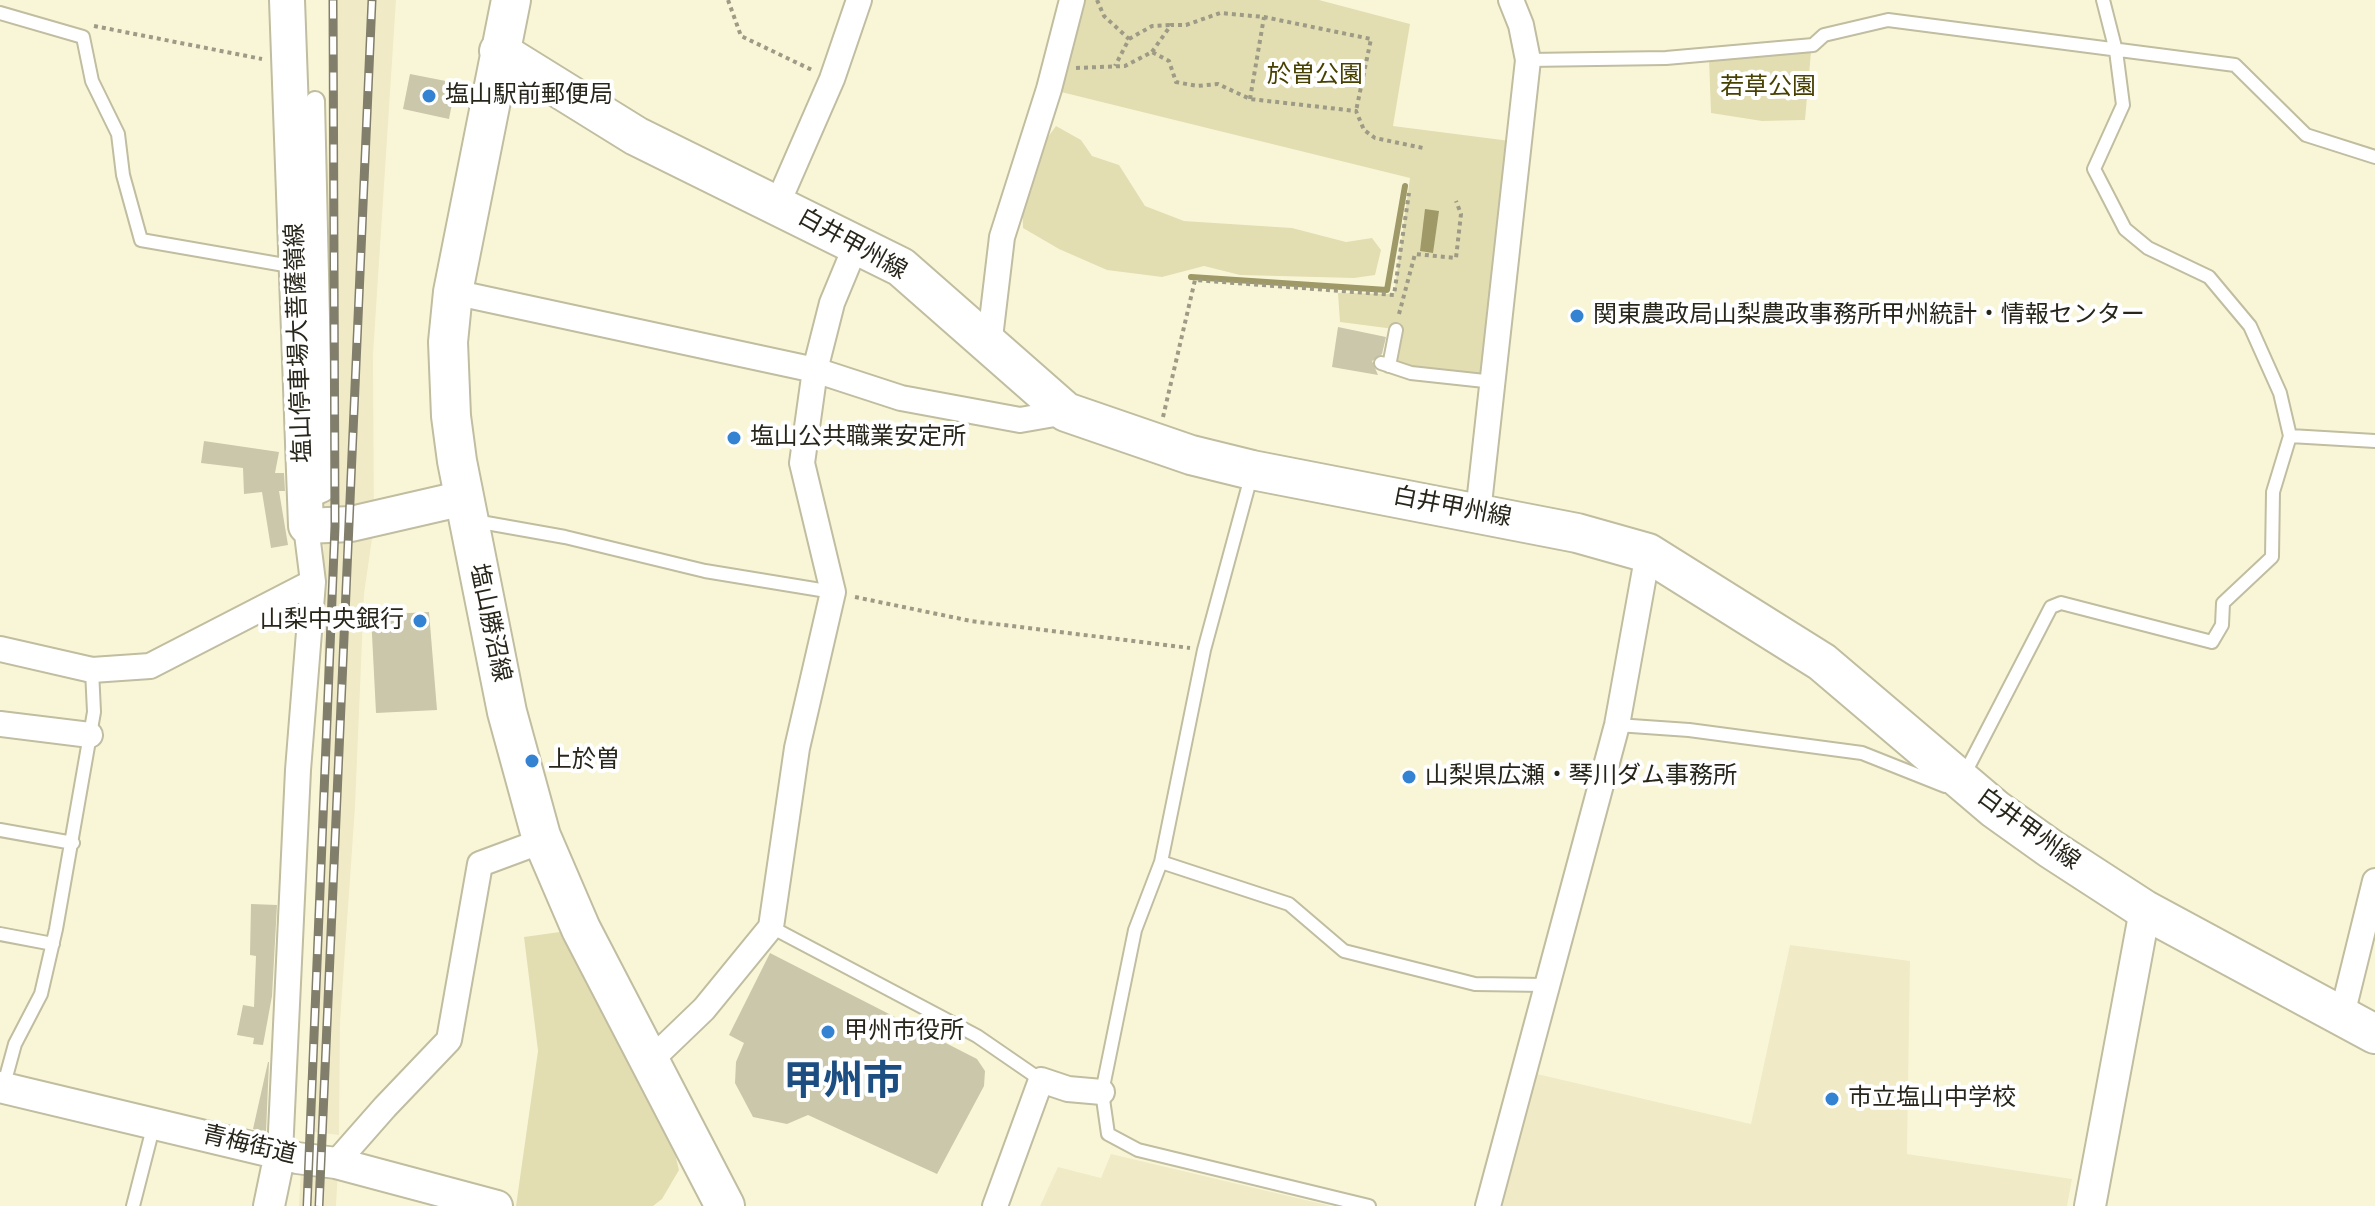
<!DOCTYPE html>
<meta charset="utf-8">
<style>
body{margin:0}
canvas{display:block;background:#f9f6d8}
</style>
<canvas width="2375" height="1206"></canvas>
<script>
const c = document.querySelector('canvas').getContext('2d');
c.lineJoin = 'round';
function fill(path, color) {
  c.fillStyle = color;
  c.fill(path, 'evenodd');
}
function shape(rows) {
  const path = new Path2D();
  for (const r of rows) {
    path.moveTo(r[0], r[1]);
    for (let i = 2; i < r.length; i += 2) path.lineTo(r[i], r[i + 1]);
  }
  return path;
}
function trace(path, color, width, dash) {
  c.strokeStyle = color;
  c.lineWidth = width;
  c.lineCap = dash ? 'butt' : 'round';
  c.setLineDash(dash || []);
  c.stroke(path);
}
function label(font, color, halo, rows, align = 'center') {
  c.font = font + ' Poppins,"Noto Sans JP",sans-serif';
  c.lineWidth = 8;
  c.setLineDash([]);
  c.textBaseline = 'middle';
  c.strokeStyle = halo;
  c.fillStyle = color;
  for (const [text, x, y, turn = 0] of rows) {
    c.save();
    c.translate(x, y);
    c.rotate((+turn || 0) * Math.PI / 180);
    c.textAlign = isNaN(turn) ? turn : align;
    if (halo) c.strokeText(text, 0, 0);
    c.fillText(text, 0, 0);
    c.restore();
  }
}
const built = shape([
 [330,0,396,0,373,355,374,525,364,594,355,807,340,1022,339,1135,306,1131,324,712,323,442],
 [1790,945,1910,961,1907,1154,2072,1179,2067,1206,1501,1206,1537,1074,1751,1124],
 [1111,1154,1331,1206,1040,1206,1058,1167,1101,1178],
 [301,1168,338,1170,336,1206,299,1206]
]);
const green = shape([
 [1072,0,1319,0,1410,24,1393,126,1518,142,1495,376,1396,365,1402,330,1340,322,1338,293,1394,294,1410,178,1049,89],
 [1811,52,1805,120,1762,121,1711,113,1709,59],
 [1056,126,1081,140,1092,156,1119,165,1145,206,1184,221,1292,228,1346,242,1372,238,1381,250,1375,275,1354,278,1240,275,1204,266,1162,277,1107,270,1059,249,1023,228,1022,200,1037,152],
 [581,929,652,1059,679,1170,662,1199,653,1206,516,1206,538,1051,524,937]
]);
const water = shape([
 [1425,209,1439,211,1433,253,1420,251]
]);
const stream = shape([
 [1191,277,1387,290,1405,186]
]);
const building = shape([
 [410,74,456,83,449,119,403,109],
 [1338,327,1386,337,1382,354,1372,361,1378,375,1332,367],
 [204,441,279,452,275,473,284,473,285,491,279,491,288,545,271,548,262,492,244,494,243,468,201,463],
 [429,612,437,710,376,713,371,615],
 [251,904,277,905,272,996,263,1045,253,1044,254,1038,237,1035,243,1005,254,1007,256,956,250,955],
 [770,953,977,1059,985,1071,984,1086,937,1174,808,1115,787,1124,753,1117,735,1083,736,1062,744,1043,729,1035],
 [268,1062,269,1062,266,1132,253,1129]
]);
const path = shape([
 [728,0,741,36,812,70],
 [1097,0,1104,16,1129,39,1115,66],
 [94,26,262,59],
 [1129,39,1152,26,1171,25],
 [1152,52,1171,25,1186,25,1220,13,1264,17,1371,39,1356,111],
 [1076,68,1125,66,1152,52,1169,61,1176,82,1197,86,1218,84,1250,99,1356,111,1364,130,1375,138,1423,148],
 [1250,99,1264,17],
 [1399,314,1415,254,1456,258,1461,214,1456,201],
 [1163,417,1195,280,1394,295,1409,193],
 [855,597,971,621,1190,648]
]);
const service = shape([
 [2103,0,2116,51,2123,105,2094,169,2125,229,2148,248,2209,277,2250,326,2280,393,2290,436],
 [0,13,83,37,92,81,118,134,123,175,141,240,296,267],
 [1528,60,1666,58,1813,45,1824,35,1888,20,2235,65,2306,135,2375,157],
 [1381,363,1411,373,1494,382],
 [1389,366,1396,330],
 [1252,473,1204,650,1161,862,1135,930,1102,1092,1108,1134,1138,1150,1369,1206],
 [475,521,565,537,705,571,833,592],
 [1617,725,1689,730,1862,753,1945,786],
 [1964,775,2051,607,2061,603,2212,642,2222,625,2223,603,2272,557,2273,492,2290,436,2375,441],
 [0,830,73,843],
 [1161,862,1289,904,1344,951,1475,984,1545,985],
 [771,927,977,1036,1041,1080],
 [0,934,53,944],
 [3,1088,15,1044,41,994,56,929,94,712,92,670],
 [133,1206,154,1124]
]);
const pedestrian = shape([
 [304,501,324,492,315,101]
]);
const minor = shape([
 [777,205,832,79,859,0],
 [453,292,815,370,901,398,1020,420,1066,412],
 [989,346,1002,237,1049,89,1072,0],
 [1478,513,1528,60,1521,25,1511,0],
 [0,649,92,670,150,666,313,582],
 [0,724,90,735],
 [2342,1015,2375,881],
 [652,1059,704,1009,771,927,797,748,833,592,802,463,815,370,832,303,856,245],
 [280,1153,298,770,313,582,306,526],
 [339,1164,341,1157,385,1107,449,1040,480,864,542,841],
 [995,1206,1041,1080,1068,1089,1102,1092],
 [1488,1206,1617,725,1648,553]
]);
const tertiary = shape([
 [0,1087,297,1158,336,1163,497,1206],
 [269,1206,280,1153],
 [2090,1206,2145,910]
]);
const secondary = shape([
 [287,0,306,526,351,524,464,498]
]);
const primary = shape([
 [511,0,453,292,448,342,451,416,457,461,507,712,541,836,581,929,725,1206],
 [499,51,636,136,901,267,1066,412,1191,455,1252,470,1577,533,1648,553,1822,662,1995,809,2051,849,2145,910,2375,1034]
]);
const rail = shape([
 [307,1206,335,526,333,0],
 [319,1206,372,0]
]);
const markers = [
 [429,96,8,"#3482d2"],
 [1577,316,8,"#3482d2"],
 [734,438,8,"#3482d2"],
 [420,621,8,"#3482d2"],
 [532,761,8,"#3482d2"],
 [1409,777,8,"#3482d2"],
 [828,1032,8,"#3482d2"],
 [1832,1099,8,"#3482d2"]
];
const parkNames = [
 ["於曽公園",1315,76],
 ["若草公園",1768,88]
];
const poiNames = [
 ["塩山駅前郵便局",445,96],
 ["関東農政局山梨農政事務所甲州統計・情報センター",1593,316],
 ["塩山公共職業安定所",750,438],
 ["山梨中央銀行",404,621,"right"],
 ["上於曽",548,761],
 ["山梨県広瀬・琴川ダム事務所",1425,777],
 ["甲州市役所",844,1032],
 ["市立塩山中学校",1848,1099]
];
const streetNames = [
 ["白井甲州線",852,245,29],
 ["塩山停車場大菩薩嶺線",300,343,-92],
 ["白井甲州線",1452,508,11],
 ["塩山勝沼線",489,623,78],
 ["白井甲州線",2028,830,36],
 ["青梅街道",249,1146,13]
];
const townNames = [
 ["甲州市",843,1084]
];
fill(built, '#f0ebc6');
fill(green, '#e3deb2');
fill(water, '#9f9968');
trace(stream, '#9f9968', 6);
fill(building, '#cac7aa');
trace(service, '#c0bda0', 16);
trace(pedestrian, '#c0bda0', 22);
trace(minor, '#c0bda0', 28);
trace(tertiary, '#c0bda0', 34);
trace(secondary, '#c0bda0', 38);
trace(primary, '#c0bda0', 42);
trace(path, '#9d9b85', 4, [4, 4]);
trace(service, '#fff', 12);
trace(pedestrian, '#fff', 18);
trace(minor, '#fff', 24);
trace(tertiary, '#fff', 30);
trace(secondary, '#fff', 34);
trace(primary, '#fff', 38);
trace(rail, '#817e6b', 9);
trace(rail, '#fff', 6, [18]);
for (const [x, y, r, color] of markers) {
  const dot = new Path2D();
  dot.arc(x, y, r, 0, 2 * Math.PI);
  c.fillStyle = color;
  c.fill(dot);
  trace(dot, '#fff', 3);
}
label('24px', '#474000', '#fff', parkNames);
label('24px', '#28261b', '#fff', poiNames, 'left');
label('24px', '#28261b', '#fff', streetNames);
label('bold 40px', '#1d4e81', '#fff', townNames);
</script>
